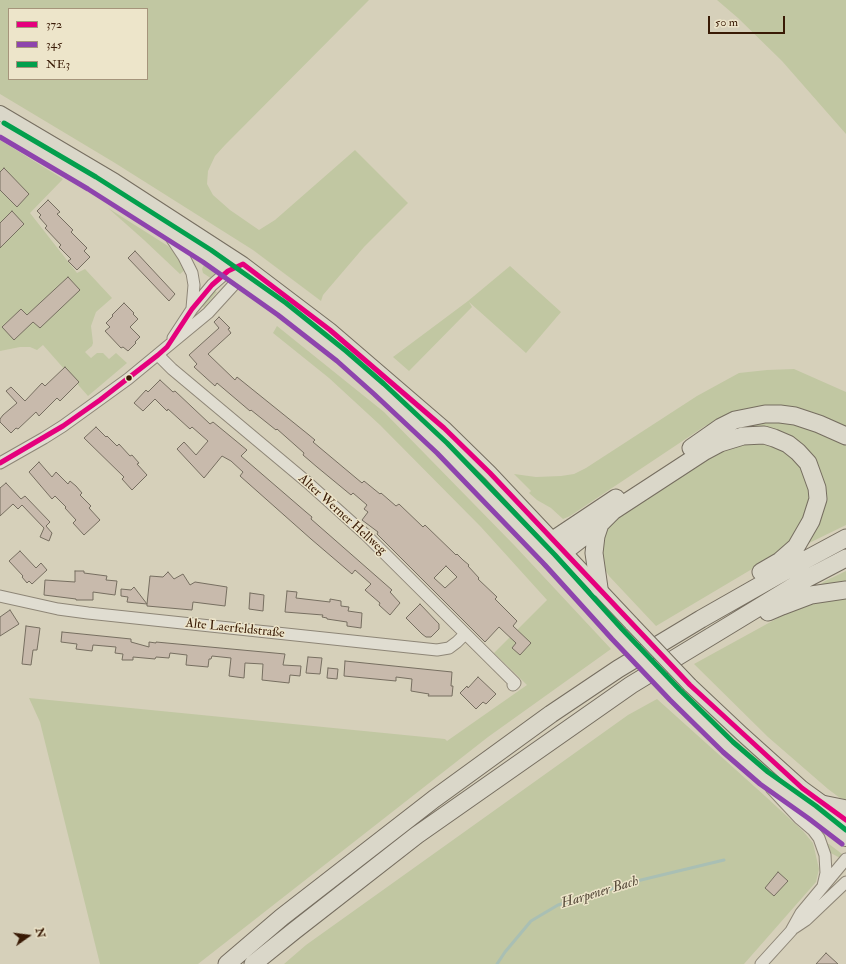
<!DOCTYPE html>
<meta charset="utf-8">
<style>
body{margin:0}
#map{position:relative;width:846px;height:964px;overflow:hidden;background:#d6d0ba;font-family:"IM FELL Double Pica",serif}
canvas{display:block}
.legend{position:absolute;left:8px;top:8px;width:140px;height:72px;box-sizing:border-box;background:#ede5ca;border:1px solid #a5947b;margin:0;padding:5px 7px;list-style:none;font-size:12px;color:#391a05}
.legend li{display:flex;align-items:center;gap:8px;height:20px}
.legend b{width:20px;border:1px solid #a5947b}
.north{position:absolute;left:8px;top:916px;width:40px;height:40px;-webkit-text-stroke:3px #ede5ca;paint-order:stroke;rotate:76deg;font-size:11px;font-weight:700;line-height:16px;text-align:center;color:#391a05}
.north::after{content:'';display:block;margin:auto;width:14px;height:18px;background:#391a05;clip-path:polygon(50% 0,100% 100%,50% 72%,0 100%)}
.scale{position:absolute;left:708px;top:16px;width:77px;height:18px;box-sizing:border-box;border:2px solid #391a05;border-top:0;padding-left:5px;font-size:12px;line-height:14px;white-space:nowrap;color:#391a05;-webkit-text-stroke:3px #ede5ca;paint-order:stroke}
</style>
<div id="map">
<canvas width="846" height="964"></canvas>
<ul class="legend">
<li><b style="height:5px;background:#e5007d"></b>372</li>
<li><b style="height:5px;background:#8e44ad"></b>345</li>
<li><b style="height:5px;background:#039f4d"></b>NE3</li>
</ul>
<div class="north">N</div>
<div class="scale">50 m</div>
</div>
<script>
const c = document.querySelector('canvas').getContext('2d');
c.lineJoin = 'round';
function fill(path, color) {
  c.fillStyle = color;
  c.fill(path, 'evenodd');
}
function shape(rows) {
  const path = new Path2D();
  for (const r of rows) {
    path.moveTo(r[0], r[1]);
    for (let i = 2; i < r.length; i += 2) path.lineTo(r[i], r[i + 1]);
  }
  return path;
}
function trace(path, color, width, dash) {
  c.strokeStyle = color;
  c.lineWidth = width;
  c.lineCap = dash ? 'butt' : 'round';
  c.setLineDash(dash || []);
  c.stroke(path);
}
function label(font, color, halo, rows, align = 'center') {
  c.font = font + ' "IM FELL Double Pica",serif';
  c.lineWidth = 3;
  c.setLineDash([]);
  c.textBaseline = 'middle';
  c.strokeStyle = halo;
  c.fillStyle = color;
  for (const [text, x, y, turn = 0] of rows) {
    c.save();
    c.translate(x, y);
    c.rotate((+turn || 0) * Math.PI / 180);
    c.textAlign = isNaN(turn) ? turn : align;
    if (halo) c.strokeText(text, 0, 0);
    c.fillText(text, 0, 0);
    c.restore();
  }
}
const green = shape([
 [0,0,369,0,225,145,215,156,208,171,207,184,213,195,230,210,259,230,275,220,355,150,408,203,364,247,323,295,321,301,253,250,115,163,0,94],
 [9,9,147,9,147,79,9,79],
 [717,0,846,0,846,134,782,61,738,18],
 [0,140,63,179,30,213,77,273,85,269,112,298,96,312,91,326,93,343,92,346,85,352,91,358,97,353,103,353,109,359,116,353,127,363,88,396,43,345,37,350,30,347,20,347,0,351],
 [108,208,168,246,176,254,186,269,180,274,144,240],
 [204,265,216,273,212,279,203,273,202,269],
 [510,266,561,312,526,353,469,302,472,307,409,371,393,357,468,301],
 [214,291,217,292,205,306,203,307,202,306,202,304],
 [277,326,384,412,515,546,611,649,488,737,198,964,100,964,40,722,29,698,445,739,447,741,527,685,494,653,547,600,481,527,380,425,329,378,273,333],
 [358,357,475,466,542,537,541,539,473,467,435,436],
 [794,369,846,392,846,431,820,418,712,424,705,426,570,516,563,519,551,508,537,500,529,493,531,491,514,474,536,477,561,476,574,474,586,468,697,396,739,373,767,370],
 [792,421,846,443,846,525,807,544,817,527,823,504,800,444,726,434,749,422],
 [754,439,785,447,809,476,811,510,790,543,774,556,656,626,609,576,606,571,603,565,600,543,603,536,609,527,617,519,708,457,721,449],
 [570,567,628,627,621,631,567,569],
 [846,571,846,587,812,590,825,581],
 [846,597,846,800,840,798,828,789,768,737,694,664,796,608,814,602],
 [686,688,805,797,846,829,846,832,804,799,762,764,702,708,691,701,680,691],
 [657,699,765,796,803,831,813,843,819,869,816,882,744,964,284,964,306,945,628,715],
 [828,844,829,844,842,854,840,858,829,852]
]);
const stream = shape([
 [497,964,505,952,531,921,558,905,641,880,724,860]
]);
const building = shape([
 [4,168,29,194,17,207,0,190,0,172,4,168],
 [48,200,60,212,57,214,73,230,71,232,87,248,84,251,90,257,77,270,68,261,71,259,59,247,61,245,45,228,47,226,39,217,41,215,37,211,48,200],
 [12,211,24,224,0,248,0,223,12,211],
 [135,251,175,294,169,301,128,258,135,251],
 [68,277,80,290,40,328,33,322,14,340,2,327,21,309,27,315,68,277],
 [124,303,134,313,133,314,138,319,130,327,140,337,135,342,136,343,128,351,123,347,121,348,105,331,110,327,106,323,113,316,112,315,124,303],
 [219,317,230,328,228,329,231,333,208,354,235,380,237,377,309,435,315,440,313,442,362,483,364,481,380,494,381,493,396,506,399,504,423,527,425,525,456,555,457,554,463,560,469,565,468,566,479,578,478,579,497,597,495,599,517,621,513,626,531,643,520,655,512,648,516,643,499,627,485,642,377,534,378,532,362,520,368,512,364,509,367,505,353,493,351,495,317,467,303,455,304,453,277,429,276,430,251,410,250,411,217,383,215,386,194,367,197,364,189,355,219,328,214,322,219,317],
 [446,566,457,577,445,588,434,578,446,566],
 [65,367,79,382,60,401,57,398,39,416,36,412,18,429,16,428,11,433,0,422,0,419,3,415,17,403,6,391,11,387,25,401,42,383,45,386,65,367],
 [160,380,173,392,175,391,210,424,213,422,247,450,241,456,306,512,312,517,311,519,392,590,390,592,400,603,390,615,379,605,380,603,365,590,371,584,355,570,352,574,311,539,240,476,243,472,231,461,222,456,204,478,177,449,184,442,196,455,208,441,192,427,190,429,168,409,167,411,155,399,143,411,134,403,146,390,148,392,160,380],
 [96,427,106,437,107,436,117,446,119,444,130,456,132,455,139,463,137,464,147,475,132,490,122,479,124,477,84,438,96,427],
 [39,462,52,477,56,472,68,484,70,481,76,486,82,493,80,495,91,506,89,508,100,520,84,535,73,523,76,520,65,508,66,507,55,496,52,499,29,472,39,462],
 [6,483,21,499,25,496,50,522,46,526,52,533,49,541,40,537,44,528,22,505,18,509,13,504,0,516,0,488,6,483],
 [20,551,36,568,41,563,47,570,32,584,29,581,27,583,22,577,23,576,9,561,20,551],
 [75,571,84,571,84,573,107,576,106,580,117,581,115,595,93,592,93,600,76,600,76,599,44,595,45,580,75,582,75,571],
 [168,572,174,579,183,574,190,585,195,582,227,587,225,606,193,602,192,610,147,606,147,604,127,602,128,597,121,596,121,589,131,590,134,587,147,604,150,576,163,577,168,572],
 [287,591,297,592,296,598,330,602,330,599,341,601,341,606,349,607,348,611,362,613,361,628,347,626,347,622,327,619,327,618,322,617,323,615,285,612,287,591],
 [250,593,264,595,263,611,249,609,250,593],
 [420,604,439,624,439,629,431,637,426,637,422,634,406,618,420,604],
 [10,610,19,624,0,636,0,617,10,610],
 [26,626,40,628,37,650,33,650,31,665,22,664,26,626],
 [62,632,131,639,131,642,149,647,149,642,156,643,156,642,285,654,283,665,301,666,300,676,290,675,289,683,262,680,263,664,245,663,244,678,229,676,231,658,212,656,211,659,209,659,208,667,186,665,187,655,170,653,169,658,156,657,155,659,133,657,133,660,122,660,123,654,115,653,116,647,93,645,92,651,76,649,77,644,61,642,62,632],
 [308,657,322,658,320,674,306,673,308,657],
 [345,661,452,672,451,686,453,686,452,696,428,696,429,694,411,691,412,679,396,677,396,681,344,676,345,661],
 [328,668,338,669,337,679,327,678,328,668],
 [478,677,496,694,486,704,483,702,476,709,460,693,467,686,468,688,478,677],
 [778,872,788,881,774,896,765,888,778,872],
 [826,953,838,964,816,964,826,953]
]);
const minor = shape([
 [168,233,184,257,192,273,194,285,192,308],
 [173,338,192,309,212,285,228,271,235,268],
 [158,355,172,369,307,482,366,535,515,683,513,685],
 [0,463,44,438,63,426,128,379,208,313,239,279,241,272],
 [0,596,58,609,88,613,437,650,449,648,457,642,465,634],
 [771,788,799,818,813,830,819,838,825,855,826,873,823,886],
 [794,928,806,920,846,882],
 [761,964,791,931,801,913,846,859]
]);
const major = shape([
 [0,113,115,181,243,264,330,330,444,428,490,473,632,624],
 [0,129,92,183,207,256,282,309,341,356,379,389,442,448,550,560,617,634],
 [690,685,741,733,802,788,846,820],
 [675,695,728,747,764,778,812,812,846,839]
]);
const highway = shape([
 [691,448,721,427,735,420,765,414,780,414,795,416,819,424,846,436],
 [550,560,564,552,600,524,613,511,705,451,720,443,743,436,764,435,774,438,788,444,798,452,808,463,817,488,818,499,811,521,796,547,780,561,761,572],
 [550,560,553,540,616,498],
 [599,588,594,553,596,536,600,524],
 [768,612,782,606,811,595,846,590],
 [822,804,846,809],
 [227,964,282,917,434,799,551,714,618,669,701,619,796,565,846,538],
 [253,964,294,931,417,835,631,685,802,581,846,558]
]);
const majorBridge = shape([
 [632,624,690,685],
 [617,634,675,695]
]);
const bus1 = shape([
 [0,463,63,426,100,400,158,355,167,347,192,309,212,285,228,271,243,264,330,330,444,428,490,473,690,685,802,788,846,820]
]);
const bus2 = shape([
 [0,137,88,189,203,262,278,315,337,361,374,394,437,453,545,565,612,639,670,700,723,752,760,784,808,818,842,844]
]);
const bus3 = shape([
 [4,123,96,177,211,250,286,303,346,351,384,384,447,443,555,555,622,629,680,690,733,742,768,772,816,806,846,830]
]);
const markers = [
 [129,378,3.5,"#391a05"]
];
const streetNames = [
 ["Alter Werner Hellweg",342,515,42],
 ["Alte Laerfeldstraße",235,629,6]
];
const waterNames = [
 ["Harpener Bach",600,893,-17]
];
fill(green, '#c1c7a2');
trace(stream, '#a9bfb4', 3);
fill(building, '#c8baac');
trace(building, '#766e60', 1);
trace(minor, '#8e8677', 13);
trace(major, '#766e60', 16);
trace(highway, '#766e60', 19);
trace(minor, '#e0ddd1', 11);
trace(major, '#dad7c9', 14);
trace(highway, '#dad7c9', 17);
trace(majorBridge, '#766e60', 16, []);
trace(majorBridge, '#dad7c9', 14);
trace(bus1, '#e5007d', 5);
trace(bus2, '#8e44ad', 5);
trace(bus3, '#039f4d', 5);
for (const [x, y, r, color] of markers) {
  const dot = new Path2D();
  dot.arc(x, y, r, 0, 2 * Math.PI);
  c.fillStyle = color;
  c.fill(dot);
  trace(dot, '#ede5ca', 1.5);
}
label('13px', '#391a05', '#ede5ca', streetNames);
label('italic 14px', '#554939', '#ede5ca', waterNames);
</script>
